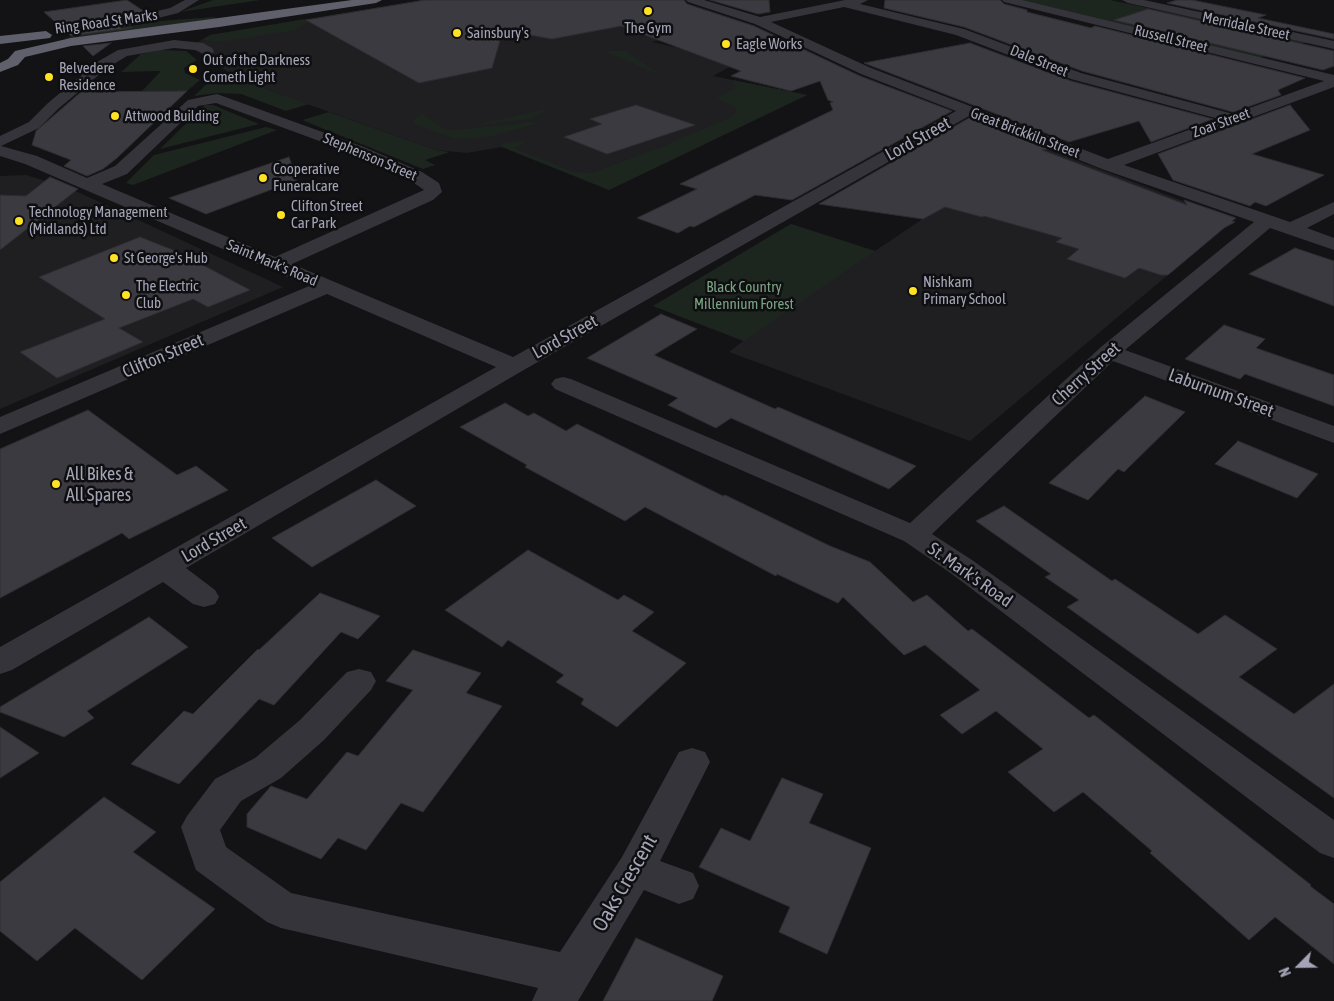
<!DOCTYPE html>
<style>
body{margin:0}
#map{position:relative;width:1334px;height:1001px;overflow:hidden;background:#131315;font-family:"Asap Condensed",sans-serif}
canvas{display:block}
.north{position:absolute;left:1274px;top:941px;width:50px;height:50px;-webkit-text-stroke:4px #0f0e10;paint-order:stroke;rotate:247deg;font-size:14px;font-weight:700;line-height:20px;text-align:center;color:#a3a5b7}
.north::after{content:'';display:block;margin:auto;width:18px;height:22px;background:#a3a5b7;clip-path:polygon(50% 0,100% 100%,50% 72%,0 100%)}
</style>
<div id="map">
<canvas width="1334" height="1001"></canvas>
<div class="north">N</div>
</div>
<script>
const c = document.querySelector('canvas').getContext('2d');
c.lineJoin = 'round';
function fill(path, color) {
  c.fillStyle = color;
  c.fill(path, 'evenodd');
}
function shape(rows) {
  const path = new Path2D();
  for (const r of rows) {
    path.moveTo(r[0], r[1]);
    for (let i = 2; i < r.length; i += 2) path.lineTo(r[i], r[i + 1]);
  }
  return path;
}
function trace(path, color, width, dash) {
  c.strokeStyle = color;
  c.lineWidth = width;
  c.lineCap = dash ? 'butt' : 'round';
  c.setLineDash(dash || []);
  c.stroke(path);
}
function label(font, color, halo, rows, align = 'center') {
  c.font = font + ' "Asap Condensed",sans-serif';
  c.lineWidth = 5;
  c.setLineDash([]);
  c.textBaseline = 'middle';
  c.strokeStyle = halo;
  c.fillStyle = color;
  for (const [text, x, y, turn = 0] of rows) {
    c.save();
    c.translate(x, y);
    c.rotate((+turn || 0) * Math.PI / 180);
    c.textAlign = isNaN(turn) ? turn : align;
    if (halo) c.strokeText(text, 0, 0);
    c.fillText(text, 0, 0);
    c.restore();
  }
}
const built = shape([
 [424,0,666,0,707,27,652,42,679,48,697,54,709,52,737,63,713,76,807,95,609,190,502,147,467,153,436,150,240,80,194,49,198,42,210,35],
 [1034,144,1225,217,1231,222,970,441,729,352,743,341,653,306,791,224,875,251],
 [26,175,69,188,283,287,0,409,0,176]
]);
const green = shape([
 [213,0,260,0,180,12],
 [1016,0,1110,0,1307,42,1259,58],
 [214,17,216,19,66,40,64,39,76,35,160,21],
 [305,19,309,22,295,30,221,42,202,40,210,35],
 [160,50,186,51,197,60,184,68,185,73,200,80,187,91,142,91,161,71,121,72,141,54],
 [604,51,626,51,658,74],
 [226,72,240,80,309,104,286,111,241,94,217,93,194,96,218,73],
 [732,80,807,95,609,190,502,147,502,144,523,141,523,144,514,148,574,172,590,173,597,171,664,146,731,117,736,112,736,108,717,98,734,89,735,85],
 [205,105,213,105,259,124,160,149],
 [550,108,531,119,471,126],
 [329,112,436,150,450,152,425,160,435,165,423,169,302,120],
 [422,114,445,129,455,130,545,121,493,136,466,139,453,138,413,124,416,117],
 [266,127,277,130,133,185,126,183,154,155],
 [791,224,875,251,744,341,653,306]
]);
const building = shape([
 [127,0,145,12,119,18,115,22,122,29,132,27,130,28,71,36,44,12,127,0],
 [425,0,684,0,687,4,754,26,860,76,952,111,792,200,755,195,694,227,690,226,678,233,637,218,697,189,680,184,833,110,830,103,833,102,828,100,820,81,791,91,731,76,741,71,621,26,552,39,503,30,492,68,419,83,306,20,425,0],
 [710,0,769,0,770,12,758,14,710,0],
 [885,0,1000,0,1004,4,1027,10,1027,12,1091,28,1095,26,1305,78,1278,90,1281,95,1233,112,1082,71,964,27,884,8,885,0],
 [1177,0,1192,0,1266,15,1258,18,1334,34,1334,39,1167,3,1177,0],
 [1148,9,1334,51,1334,66,1323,70,1114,20,1148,9],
 [111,43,93,56,83,46,111,43],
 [970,43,1071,81,1213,119,1151,142,1139,121,1069,142,864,63,970,43],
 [187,91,117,158,103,169,87,176,64,166,71,160,32,145,36,131,81,92,187,91],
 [636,105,695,125,607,154,564,137,602,124,590,119,636,105],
 [1290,105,1310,130,1252,154,1324,175,1266,206,1255,202,1250,206,1173,180,1158,154,1290,105],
 [969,118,1047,149,1042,150,1187,205,1184,200,1236,218,1232,221,1235,222,1224,228,1168,275,1161,275,1139,268,1125,278,1067,259,1079,249,1056,242,1062,238,984,216,982,217,945,207,923,219,819,204,969,118],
 [289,157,297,180,206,214,169,198,289,157],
 [50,177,78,189,0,250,0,195,26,196,50,177],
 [140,237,178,252,250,290,208,307,193,299,119,328,143,342,57,378,20,352,105,319,39,277,140,237],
 [1295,248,1334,261,1334,306,1249,274,1295,248],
 [661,314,697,329,654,355,775,409,778,407,916,466,889,489,731,418,716,428,668,405,678,398,587,358,661,314],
 [1224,325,1265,339,1256,348,1334,375,1334,406,1245,374,1240,379,1185,359,1224,325],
 [1145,396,1185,412,1124,472,1118,469,1088,500,1049,483,1145,396],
 [505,403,528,416,534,413,566,431,577,424,723,496,725,495,830,546,870,562,913,602,927,595,968,631,972,629,1089,718,1094,715,1311,885,1310,886,1334,904,1334,964,1275,917,1249,940,1150,853,1152,851,1083,792,1054,812,1008,772,1043,749,996,711,962,734,940,715,980,690,925,645,904,655,843,597,838,603,777,574,776,576,645,507,625,521,525,467,527,465,460,427,505,403],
 [88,410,177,475,196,466,228,490,129,539,122,533,0,598,0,449,88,410],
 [1238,441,1279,458,1318,474,1297,498,1215,464,1238,441],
 [376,480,416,506,312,567,272,538,376,480],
 [1004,506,1112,581,1115,579,1198,634,1225,615,1277,649,1239,677,1294,714,1334,684,1334,798,1067,607,1079,600,1045,577,1051,574,976,521,1004,506],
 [528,550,618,600,624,595,654,612,632,631,686,663,617,727,581,704,584,699,556,682,564,675,508,640,502,647,445,610,528,550],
 [320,593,380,616,358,639,341,632,274,705,259,699,179,784,131,764,184,711,193,714,258,649,259,650,320,593],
 [149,617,188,647,87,711,94,718,64,737,0,712,0,707,149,617],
 [413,650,481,673,466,693,502,706,423,812,401,803,366,850,338,838,321,859,247,827,247,814,271,786,307,799,347,752,358,756,413,690,386,681,413,650],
 [0,727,39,753,0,778,0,727],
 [782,778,823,794,809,823,871,848,827,954,779,932,790,907,699,867,721,828,750,841,782,778],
 [104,797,156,832,133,852,215,909,142,980,75,928,37,961,0,931,0,882,104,797],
 [636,938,723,976,712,1001,603,1001,636,938]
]);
const minor = shape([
 [185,0,199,0,178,13,123,27,117,23,119,20,170,8,185,0],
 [686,0,704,0,760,17,845,0,868,0,860,4,964,29,1081,73,1233,114,1324,81,1004,2,1002,0,1022,0,1334,75,1334,87,1124,165,1290,222,1334,202,1334,214,1307,228,1334,238,1334,250,1270,228,1125,350,1334,426,1334,443,1113,361,932,534,972,560,1334,820,1334,858,1320,853,952,574,904,541,555,389,551,384,555,379,563,377,571,379,910,523,1101,347,1254,222,1102,169,969,116,522,371,186,568,215,590,219,597,215,604,204,607,193,604,163,582,12,670,0,674,0,647,496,367,327,294,0,434,0,417,309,286,25,164,0,156,0,136,29,122,48,103,97,62,118,50,174,40,203,43,212,48,214,51,212,54,207,55,195,50,174,48,127,56,107,68,58,109,39,128,1,146,37,156,87,178,115,166,188,100,217,94,364,147,422,172,439,183,442,192,433,200,292,264,513,357,956,111,861,74,755,24,688,2,686,0],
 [844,7,956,35,1071,79,1219,119,1108,159,871,68,771,22,844,7],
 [216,103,352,153,410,180,424,190,275,257,102,184,127,174,198,106,216,103],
 [1122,0,1144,0,1334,41,1334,49,1128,3,1122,0],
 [359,669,371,672,376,681,371,690,324,740,281,778,241,801,220,830,226,847,291,893,560,952,622,857,679,752,692,748,705,752,710,762,660,861,693,873,699,886,693,899,679,904,644,890,578,1001,532,1001,538,988,281,928,267,922,196,870,181,827,187,816,215,779,255,758,300,720,347,672,359,669]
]);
const highway = shape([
 [352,0,382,0,376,3,219,27,71,46,25,57,18,65,0,72,0,63,8,59,15,51,71,38,352,0],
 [46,31,52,35,50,38,0,44,0,36,46,31]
]);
const markers = [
 [648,11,5,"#ffe221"],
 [457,33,5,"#ffe221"],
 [726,44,5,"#ffe221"],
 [193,69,5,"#ffe221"],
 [49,77,5,"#ffe221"],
 [115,116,5,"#ffe221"],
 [263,178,5,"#ffe221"],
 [281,215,5,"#ffe221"],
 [19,221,5,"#ffe221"],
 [114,258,5,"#ffe221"],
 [913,291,5,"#ffe221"],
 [126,295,5,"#ffe221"],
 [56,484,5,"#ffe221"]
];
const farStreetnames = [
 ["Ring Road St Marks",106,22,-8],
 ["Merridale Street",1246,26,12],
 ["Russell Street",1171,39,14],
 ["Dale Street",1039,61,22],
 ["Zoar Street",1221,123,-20],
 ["Great Brickkiln Street",1025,133,21],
 ["Stephenson Street",370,157,23],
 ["Saint Mark's Road",272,263,23]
];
const farPoinames = [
 ["The Gym",648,28,"center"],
 ["Sainsbury's",467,33],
 ["Eagle Works",736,44],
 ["Out of the Darkness",203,60],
 ["Cometh Light",203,77],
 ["Belvedere",59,68],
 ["Residence",59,85],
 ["Attwood Building",125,116],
 ["Cooperative",273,169],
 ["Funeralcare",273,186],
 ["Clifton Street",291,206],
 ["Car Park",291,223],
 ["Technology Management",29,212],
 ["(Midlands) Ltd",29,229],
 ["St George's Hub",124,258],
 ["Nishkam",923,282],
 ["Primary School",923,299],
 ["The Electric",136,286],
 ["Club",136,303]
];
const farParknames = [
 ["Black Country",744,287],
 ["Millennium Forest",744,304]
];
const streetNames = [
 ["Lord Street",918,139,-29],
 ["Lord Street",565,337,-29],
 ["Clifton Street",163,356,-23],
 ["Cherry Street",1086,374,-42],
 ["Laburnum Street",1221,393,20],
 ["Lord Street",214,540,-30],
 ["St. Mark's Road",970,575,35]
];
const poiNames = [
 ["All Bikes &",66,474],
 ["All Spares",66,495]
];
const nearStreetnames = [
 ["Oaks Crescent",625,883,-60]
];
fill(built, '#1f1f22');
fill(green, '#1d251f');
fill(building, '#3b3a40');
trace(building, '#2e2d31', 1);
fill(minor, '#34343a');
fill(highway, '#5f606c');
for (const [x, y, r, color] of markers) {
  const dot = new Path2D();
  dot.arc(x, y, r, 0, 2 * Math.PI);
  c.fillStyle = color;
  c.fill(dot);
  trace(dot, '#0f0e10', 2);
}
label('15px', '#a3a5b7', '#0f0e10', farStreetnames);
label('15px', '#a3a5b7', '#0f0e10', farPoinames, 'left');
label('15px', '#79a384', '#0f0e10', farParknames);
label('18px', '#a3a5b7', '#0f0e10', streetNames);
label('18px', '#a3a5b7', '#0f0e10', poiNames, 'left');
label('21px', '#a3a5b7', '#0f0e10', nearStreetnames);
</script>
